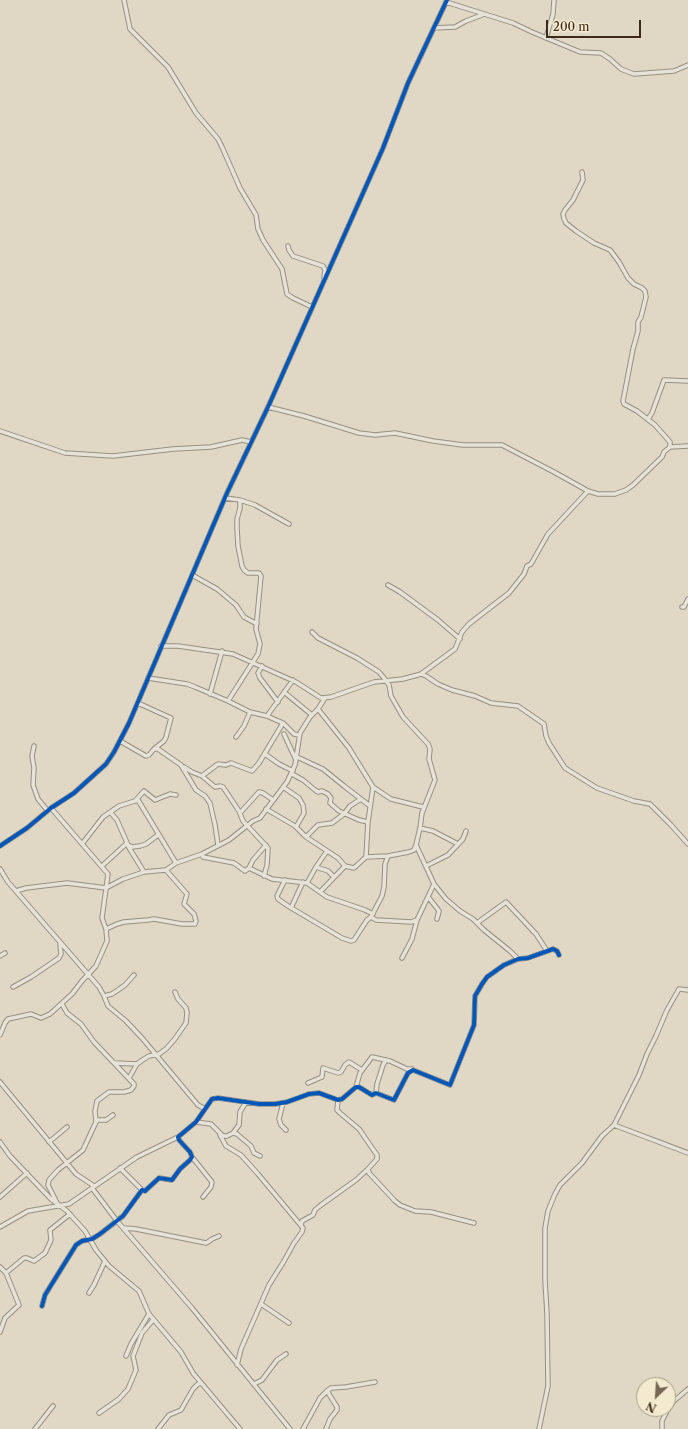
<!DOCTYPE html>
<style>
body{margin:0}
#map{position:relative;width:688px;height:1429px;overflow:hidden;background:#e0d8c4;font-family:"Libre Caslon Text",serif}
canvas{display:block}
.north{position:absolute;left:636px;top:1377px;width:40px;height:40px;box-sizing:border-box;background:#f3ead0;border:1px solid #a99d86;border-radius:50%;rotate:205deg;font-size:11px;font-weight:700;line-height:16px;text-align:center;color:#3b2a17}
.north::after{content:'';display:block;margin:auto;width:14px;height:18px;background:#756754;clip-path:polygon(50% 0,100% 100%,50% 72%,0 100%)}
.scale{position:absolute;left:546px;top:20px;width:95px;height:18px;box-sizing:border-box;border:2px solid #3b2a17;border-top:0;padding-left:5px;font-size:12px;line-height:14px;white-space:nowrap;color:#3b2a17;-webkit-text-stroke:3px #f3ead0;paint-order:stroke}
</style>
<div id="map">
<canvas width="688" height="1429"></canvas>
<div class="north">N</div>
<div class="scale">200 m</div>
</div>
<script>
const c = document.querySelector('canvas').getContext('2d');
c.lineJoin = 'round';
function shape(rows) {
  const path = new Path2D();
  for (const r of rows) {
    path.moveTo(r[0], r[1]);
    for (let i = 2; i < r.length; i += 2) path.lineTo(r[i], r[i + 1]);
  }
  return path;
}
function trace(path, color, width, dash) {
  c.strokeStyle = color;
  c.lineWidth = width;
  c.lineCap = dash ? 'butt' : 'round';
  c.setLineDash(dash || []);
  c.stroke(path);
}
const minor = shape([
 [124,0,130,29,168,67,196,113,218,139,222,147,240,188,256,215,258,229,263,240,282,269,287,294,293,298,312,307],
 [446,2,513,23,532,32,580,52,601,53,610,59,621,69,634,74,674,71,688,65],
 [434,28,455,27,466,21,482,15],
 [546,38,553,14,554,0],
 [582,172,583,180,573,200,565,210,563,214,564,219,566,223,576,231,594,243,610,250,619,262,628,278,634,284,642,288,645,291,646,297,641,317,638,322,638,331,633,349,623,401,624,404,637,411,655,425,670,442,670,447],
 [288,246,289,250,293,256,323,266,325,270,324,278],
 [268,407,304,416,359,433,375,435,395,433,433,441,463,445,502,445,554,472,588,491,598,494,615,494,626,490,633,485,662,457,664,452,670,447,688,446],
 [648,419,652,413,664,380,688,381],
 [0,431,65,453,113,456,173,449,211,447,242,440,251,442],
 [225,498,240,500,255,505,289,524],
 [192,575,217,589,236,605,244,617,257,624],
 [388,585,400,592,438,620,460,639],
 [682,607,684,607,688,599],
 [161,646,178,646,233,654,296,682,321,698,331,697,374,682,403,679,421,674,426,676,438,684,452,690,475,696,491,703,518,706,544,724,546,736,549,743,565,768,597,788,634,801,650,804,671,825,688,844],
 [262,666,258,673,260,678,278,702],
 [421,674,455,649,462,632,469,624,509,593,524,574,527,566,531,564,548,534,588,491],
 [148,678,187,684,195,687,228,701,250,712,267,716,276,720,283,723,294,734,299,735],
 [284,692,312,715],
 [210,694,222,651],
 [228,701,258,654,260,644,256,629,261,576,259,573,248,573,244,570,242,566,238,546,237,528,237,519,240,508,240,500],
 [138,703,171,718,166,737,164,741,154,749],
 [318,709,349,748,373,787,368,822,366,857],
 [267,716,293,680],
 [284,734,296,760],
 [236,737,244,726,250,712],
 [120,741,146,756,149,755,154,749,158,749,181,765,196,790,205,796,210,803,215,825,218,845],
 [34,746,32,756,34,768,33,785,38,799,47,810],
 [265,754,279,764,293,771],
 [297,757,323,769,344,786,370,806],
 [184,767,192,772,202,776,215,787,220,786,223,787,239,811,243,821,268,848,267,865,264,876],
 [292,774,303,780,315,790,318,792,322,791,328,794,331,798,330,803,339,811,359,820,368,822],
 [202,776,218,764,226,765,231,763,252,771,259,763,283,723],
 [283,787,299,798,303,805,304,813,296,827],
 [373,787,391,799,423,807],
 [135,801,144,791,155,800,170,794,176,795],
 [266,809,295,826,306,837,338,858,345,866,354,868,366,857,388,856,409,852,414,850,416,845,420,828,422,813,435,780,429,759,430,749,428,744,403,717,391,696,389,685,384,678,379,672,357,658,318,638,312,632],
 [111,813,117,820,128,845,132,847,140,846,146,844,158,835],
 [240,813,259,792,263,793,273,800],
 [420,828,433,831,458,844],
 [306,837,318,825,332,823,344,814,350,806,361,799],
 [82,844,103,817,119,806,138,800,176,863],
 [416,845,434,884,446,899,460,911,473,919,484,930,510,951,518,959],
 [0,846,27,828,51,808,74,793,106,764,114,752,129,723,227,493,268,407,383,148,408,83,447,0],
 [128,846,144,872],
 [202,854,203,857,234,863,245,871,249,868,253,860,266,845],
 [102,866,126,844],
 [426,866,448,855,463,839,466,831],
 [316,867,328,871,334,877],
 [249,868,272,879,307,883,327,897,365,910,373,914],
 [0,869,8,882,99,987,104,996,108,1006,126,1021,142,1038,198,1105,205,1109],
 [285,880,277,896,278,899,288,906,342,938,351,941,354,940,367,920,371,917,382,896,384,887,385,864,388,856],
 [307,883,316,867,327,851],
 [16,891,26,888,67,883,106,888,123,879,144,872,166,870,176,863,202,854,229,840,253,821,260,818,287,782,295,765,300,733,310,717,318,709,325,698],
 [320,892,345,866],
 [429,898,439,911,437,919],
 [291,908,303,882],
 [371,917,376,920,411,922,417,920,434,884],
 [477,923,506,902,536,934,547,951],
 [106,929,117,924,124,922,148,920,154,919,182,924,195,924,196,921,194,914,184,904,187,894,186,893,166,870],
 [0,956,5,953],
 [402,958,412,939,417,920],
 [13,987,31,977,59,958,61,954,60,944],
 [104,996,112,994,118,990,125,985,134,975],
 [62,1004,67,1013,81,1024,94,1042,134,1084,134,1086,131,1090,124,1092,109,1092,97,1101,95,1111,96,1122],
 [0,1035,5,1023,8,1019,31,1014,41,1018,50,1014,72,994,82,981,96,966,107,941,106,929,102,918,108,874,51,808],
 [115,1063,137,1064],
 [129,1078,137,1064,141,1061,149,1056,159,1054,166,1049,174,1040,186,1023,187,1013,186,1008,178,999,175,992],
 [0,1082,76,1174,94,1186],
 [308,1083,322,1077,323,1068,338,1073,341,1072,345,1065,349,1062,362,1070],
 [356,1087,360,1073,372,1057,390,1061,407,1069,412,1069],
 [376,1093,377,1084,383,1065,386,1060],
 [338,1100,337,1110,340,1113,359,1129,377,1155,377,1159,368,1169,369,1173,395,1201,400,1205,415,1211,431,1212,474,1223],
 [283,1103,279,1119,281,1125,286,1130],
 [196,1122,211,1124,223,1136,227,1136,233,1133,237,1134,251,1146,254,1153,260,1156],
 [614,1125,688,1153],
 [233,1133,239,1125,240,1112,246,1102],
 [220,1135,226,1146,241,1155,258,1174,303,1228,302,1232,294,1243,284,1261,269,1285,241,1349,237,1365],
 [0,1142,10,1156,51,1199,67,1211,85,1231,96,1250,109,1266,139,1291,149,1314,181,1352,193,1373,240,1429],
 [49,1142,67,1127],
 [192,1157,212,1182,211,1187,203,1197],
 [120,1168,142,1190],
 [92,1188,117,1221,192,1308,290,1429],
 [0,1197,27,1173],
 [57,1203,48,1185,49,1180,58,1170,83,1150,96,1122,98,1120,106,1120,113,1115],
 [301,1225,302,1221,313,1215,315,1210,321,1205,356,1180,368,1169],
 [0,1227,28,1211,69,1204,137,1157,178,1137],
 [124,1228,136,1229,206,1243,208,1242,212,1239,219,1236],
 [0,1267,6,1273,19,1305,5,1318,0,1332],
 [6,1273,24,1258,27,1258,34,1261,45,1253,51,1240,50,1230,70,1214],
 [89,1293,94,1285,105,1261],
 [261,1304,289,1323],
 [42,1306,45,1295,76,1245,82,1241,92,1239,100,1234,123,1216,142,1190,145,1191,159,1178,172,1180,180,1169,190,1160,192,1157,190,1152,179,1140,178,1137,196,1122,212,1099,218,1098,259,1104,275,1104,287,1102,309,1094,319,1093,338,1100,342,1099,356,1087,359,1087,372,1095,376,1093,394,1100,408,1073,413,1070,450,1085,474,1025,475,996,482,984,487,977,504,965,518,959,528,958,553,949,557,951,559,955],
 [126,1356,131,1344,149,1314],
 [254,1384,262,1380,277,1360,286,1354],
 [99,1413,119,1399,128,1389,136,1370,133,1356,142,1333,153,1320],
 [35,1429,53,1406],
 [158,1429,169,1415,181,1410,193,1389,198,1384,201,1383],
 [303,1429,320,1398,327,1391,331,1388,346,1387,375,1382],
 [326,1429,330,1419,337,1410,337,1407,327,1391],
 [539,1429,548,1386,547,1314,545,1280,545,1228,548,1211,555,1194,560,1185,582,1163,602,1136,614,1125,639,1075,647,1054,656,1036,667,1010,679,989,688,990],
 [662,1429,662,1421,667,1411,674,1401,688,1389]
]);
const cycleway = shape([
 [0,846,27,828,51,808,74,793,106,764,114,752,129,723,227,493,268,407,383,148,408,83,447,0],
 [42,1306,45,1295,76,1245,82,1241,92,1239,100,1234,123,1216,142,1190,145,1191,159,1178,172,1180,180,1169,190,1160,192,1157,190,1152,179,1140,178,1137,196,1122,212,1099,218,1098,259,1104,275,1104,287,1102,309,1094,319,1093,338,1100,342,1099,356,1087,359,1087,372,1095,376,1093,394,1100,408,1073,413,1070,450,1085,474,1025,475,996,482,984,487,977,504,965,518,959,528,958,553,949,557,951,559,955]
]);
trace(minor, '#979082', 5.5);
trace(minor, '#e7e2d8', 3.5);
trace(cycleway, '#0057b8', 4);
</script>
